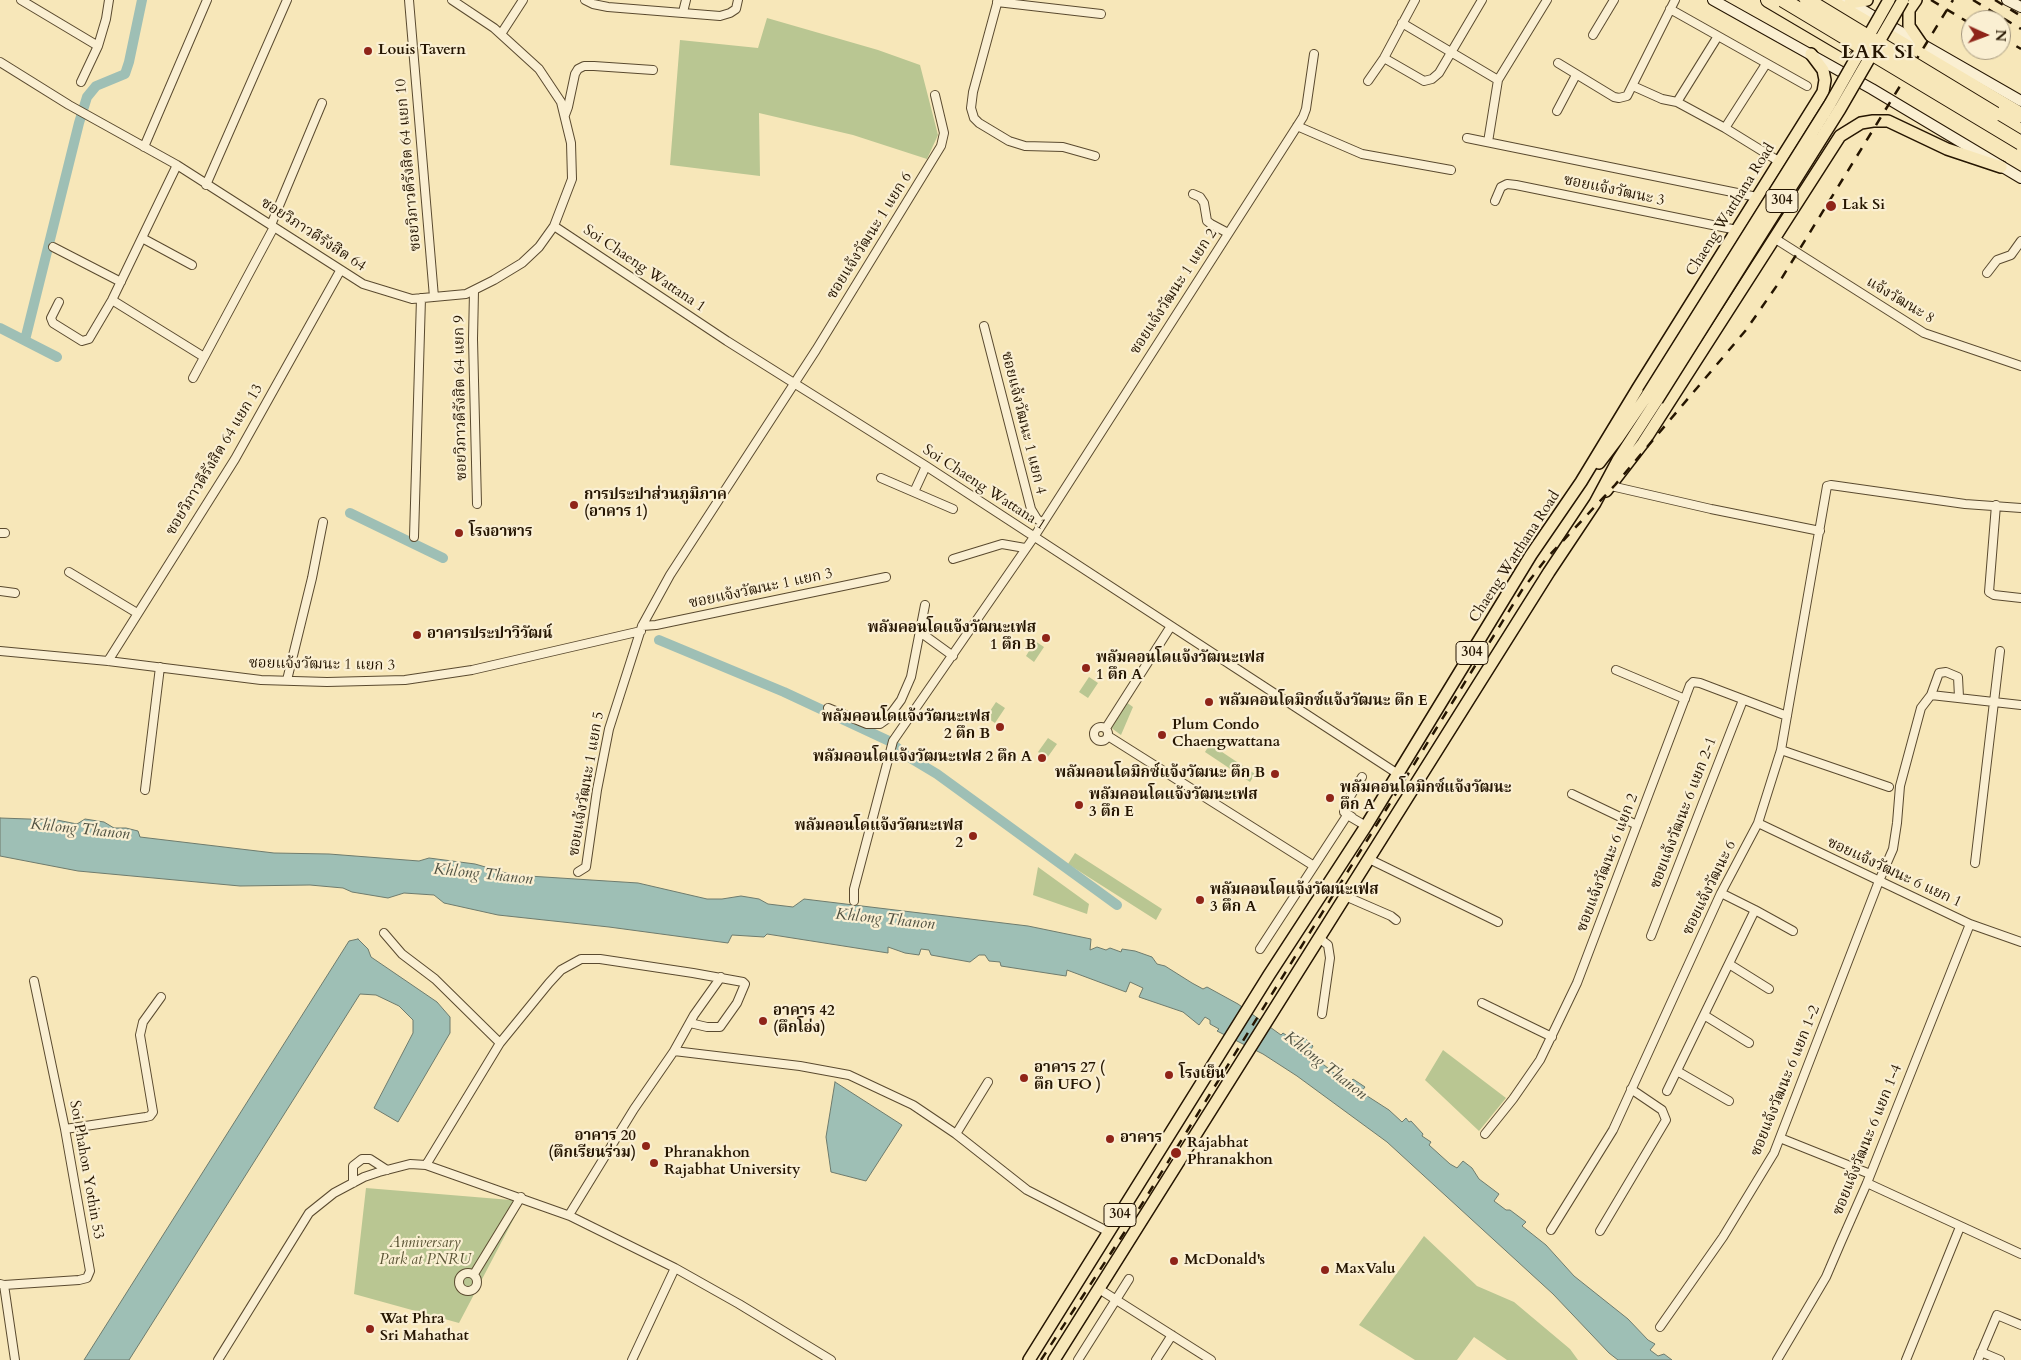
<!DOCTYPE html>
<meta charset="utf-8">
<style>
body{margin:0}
#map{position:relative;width:2021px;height:1360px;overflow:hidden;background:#f7e7b9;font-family:Cardo,serif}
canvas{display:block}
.north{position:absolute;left:1961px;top:10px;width:50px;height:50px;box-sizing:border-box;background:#faefd2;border:1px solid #a5987e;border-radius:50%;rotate:92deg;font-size:14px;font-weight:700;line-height:20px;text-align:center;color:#251501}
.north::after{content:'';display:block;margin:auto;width:18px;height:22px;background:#8f2418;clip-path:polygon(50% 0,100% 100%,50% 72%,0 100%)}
</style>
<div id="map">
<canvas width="2021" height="1360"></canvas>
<div class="north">N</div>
</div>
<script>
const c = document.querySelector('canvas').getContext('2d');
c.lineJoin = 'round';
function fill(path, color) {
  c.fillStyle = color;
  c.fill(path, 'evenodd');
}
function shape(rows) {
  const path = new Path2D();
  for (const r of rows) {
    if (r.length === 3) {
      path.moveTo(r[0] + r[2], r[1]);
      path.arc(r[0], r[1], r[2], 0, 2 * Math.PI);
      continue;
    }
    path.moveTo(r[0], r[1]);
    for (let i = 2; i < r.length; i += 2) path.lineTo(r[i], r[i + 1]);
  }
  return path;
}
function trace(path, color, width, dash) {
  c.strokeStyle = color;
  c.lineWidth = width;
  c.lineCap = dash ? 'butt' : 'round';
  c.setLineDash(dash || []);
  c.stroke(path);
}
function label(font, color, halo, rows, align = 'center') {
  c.font = font + ' Cardo,"Noto Serif Thai",serif';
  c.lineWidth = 4.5;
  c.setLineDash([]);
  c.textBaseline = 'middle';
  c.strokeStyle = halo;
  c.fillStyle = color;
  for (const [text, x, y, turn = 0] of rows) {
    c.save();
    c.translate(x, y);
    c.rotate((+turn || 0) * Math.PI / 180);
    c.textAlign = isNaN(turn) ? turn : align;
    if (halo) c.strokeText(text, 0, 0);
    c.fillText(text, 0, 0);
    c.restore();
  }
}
const green = shape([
 [767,18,878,50,920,65,938,135,927,159,853,135,759,113,760,176,670,165,680,40,758,48],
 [1035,641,1044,647,1034,662,1026,656],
 [1089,677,1098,683,1088,698,1079,692],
 [996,702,1005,708,995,723,986,717],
 [1126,702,1133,707,1121,735,1110,727],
 [1048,738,1057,744,1047,758,1038,752],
 [1210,744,1255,774,1250,782,1205,752],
 [1075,853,1162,909,1156,920,1068,864],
 [1038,867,1089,904,1087,914,1033,895],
 [1443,1050,1506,1098,1479,1131,1425,1080],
 [366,1188,523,1201,459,1323,354,1294],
 [1424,1236,1477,1286,1514,1302,1570,1349,1578,1360,1507,1360,1474,1337,1457,1360,1415,1360,1359,1325]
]);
const water = shape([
 [0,818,57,820,77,824,85,819,104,822,114,828,126,828,138,831,140,837,274,853,329,854,419,861,429,858,475,864,513,875,638,883,707,899,722,899,741,896,759,899,768,904,793,907,804,899,1028,926,1091,939,1090,950,1097,947,1106,950,1110,948,1121,952,1122,949,1135,951,1152,957,1157,964,1165,966,1192,983,1203,989,1207,987,1238,1004,1281,1035,1283,1033,1299,1044,1304,1037,1313,1046,1309,1053,1348,1084,1353,1079,1365,1087,1361,1092,1389,1110,1402,1122,1406,1118,1409,1122,1411,1121,1423,1134,1422,1136,1431,1142,1429,1145,1450,1164,1457,1168,1463,1161,1472,1168,1479,1179,1499,1194,1494,1201,1506,1210,1510,1210,1526,1222,1522,1226,1546,1245,1574,1276,1628,1319,1648,1340,1655,1344,1650,1350,1658,1356,1664,1354,1672,1360,1618,1360,1609,1353,1553,1294,1387,1142,1297,1076,1263,1054,1217,1031,1219,1029,1210,1024,1210,1020,1205,1017,1199,1025,1183,1012,1139,997,1143,988,1130,982,1126,992,1067,970,1066,976,1001,966,1000,962,989,961,985,955,979,955,970,962,931,955,929,950,921,949,919,955,905,953,888,947,888,953,767,934,764,937,732,935,728,943,609,927,498,915,444,903,434,895,404,893,388,898,352,892,343,888,310,885,240,886,78,871,0,856,0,818],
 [358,939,368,949,371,957,437,1002,450,1017,450,1033,398,1122,374,1108,413,1033,413,1020,399,1006,376,995,360,994,129,1360,84,1360,349,941,358,939],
 [835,1082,902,1125,866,1181,831,1172,826,1137,835,1082]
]);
const canal = shape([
 [0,328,57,357],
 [25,340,79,123,87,97,96,86,125,74,129,62,142,0],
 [350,513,443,558],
 [659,640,784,692,889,741,907,756,937,774,1117,905]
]);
const street = shape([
 [21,0,98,46],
 [409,0,434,297],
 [585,0,593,4,608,7,720,16,730,13,736,9,738,0],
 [998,0,973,92,971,108,974,118,979,123,1009,141,1025,146,1063,147,1095,156],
 [997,2,1101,14],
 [1670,9,1807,86],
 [683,12,686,0],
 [1402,23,1498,80],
 [501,34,523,0],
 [1593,35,1614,0],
 [1384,58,1424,81,1432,79,1439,73,1482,0],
 [0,62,69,105,177,165,363,284,412,299,466,294,494,280,522,263,539,247,554,226,572,179,571,143,561,102,539,69,494,28,452,0],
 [1558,63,1614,97,1619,98,1627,96,1675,0],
 [1368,81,1384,58,1415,0],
 [81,82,98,46,106,19,109,0],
 [1633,86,1662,99,1677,102,1718,36],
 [1677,102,1725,128,1780,162],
 [1557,111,1576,75],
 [565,115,568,107,575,74,578,69,584,66,594,66,653,70],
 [1297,126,1362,154,1451,170],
 [1725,128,1766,64],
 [1467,138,1757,197],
 [1488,142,1498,80,1547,0],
 [144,147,207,0],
 [206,185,287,0],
 [1193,194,1200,197,1204,203,1207,221,1211,224,1228,233],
 [1495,201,1501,187,1507,184,1516,185,1737,230],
 [271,225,322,103],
 [554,226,727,341,926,466,1398,774],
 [142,238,192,265],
 [1774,238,1924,333,2021,366],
 [53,247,121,282],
 [1987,273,1997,260,2011,255,2021,241],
 [474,291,473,339,477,504],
 [112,300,204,357],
 [59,302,51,318,53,323,82,341,89,339,112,300,177,165],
 [984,326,1031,509,1037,519,1043,523],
 [193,378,274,227],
 [881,478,953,509],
 [1611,486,1711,509,1820,531],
 [914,492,926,466],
 [1996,505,1989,592,1994,595,2021,598],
 [0,533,5,533],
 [414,537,421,298],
 [953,559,1002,544,1025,548],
 [69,572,137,613],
 [0,591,15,593],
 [642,626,656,625,886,577],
 [920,632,953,656],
 [0,651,108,661,261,680,327,682,405,680,472,670,641,631],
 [108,661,235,459,340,271],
 [1616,670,1685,699],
 [287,680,312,578,323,522],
 [1931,695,1939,673,1946,672,1958,677,1959,697],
 [828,708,867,724,880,724,887,719,901,700,911,677,925,605],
 [1101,734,7],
 [1106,728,1171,626],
 [1108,736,1314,866],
 [1781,750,1889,787],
 [145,790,160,667],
 [1572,794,1637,825],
 [1352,817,1344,812,1345,805,1362,777],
 [1758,823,1970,924,2021,942],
 [1369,859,1498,922],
 [1975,863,2000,651],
 [578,872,586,867,597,790,609,729,642,626,670,575,816,350,941,146,944,133,935,95],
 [1345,896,1391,916,1396,920],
 [854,901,854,889,893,741,1034,537,1303,117,1306,109,1314,54],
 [1755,910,1793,931],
 [384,933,402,954,435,979,500,1043],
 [1651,936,1743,700],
 [1319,938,1328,945,1330,958,1322,1014],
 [1260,949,1346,817,1349,816,1366,826],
 [1729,964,1769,989],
 [1482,1003,1552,1037],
 [1704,1015,1749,1043],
 [674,1051,800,1066,849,1075,913,1105,956,1134,1027,1190,1109,1232],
 [1677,1071,1729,1101],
 [1667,1091,1755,910,1721,893],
 [65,1129,146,1117,150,1116,153,1112,140,1035,143,1022,161,997],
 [956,1134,988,1082],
 [1485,1134,1513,1099,1540,1060,1577,983,1690,685,1693,682,1700,683,1787,716],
 [1780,1138,1870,1174],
 [426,1165,500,1043,549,983,561,970,581,959,600,959,693,973,743,982,745,984,737,1003,720,1027,707,1027,690,1023],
 [353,1183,353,1166,362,1159,370,1159,387,1170],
 [1867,1183,2021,1254],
 [569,1215,634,1109,674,1051,694,1015,721,977],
 [1551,1230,1613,1130,1721,893,1758,823,1781,750,1827,486,1831,485,1965,504,2021,508],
 [1600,1231,1666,1120,1662,1110,1631,1089],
 [468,1282,9],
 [474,1274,521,1197],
 [0,1284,4,1285,79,1280,87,1278,90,1271,65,1129,34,981],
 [4,1285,15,1360],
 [1099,1289,1211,1360],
 [1660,1327,1723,1237,1774,1153,1879,881,1893,849,1897,823,1900,786,1921,708,1931,695,2021,705],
 [1981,1352,2000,1360],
 [218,1360,309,1213,334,1193,364,1177,379,1172,410,1164,426,1165,570,1216,675,1268,739,1304,831,1360],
 [632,1360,675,1268],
 [1078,1360,1129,1279],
 [1156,1360,1172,1335],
 [1777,1360,1826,1277,1841,1242,1867,1183,1970,924],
 [1906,1360,1960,1227],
 [1978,1360,1997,1315,2021,1325]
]);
const secondary = shape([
 [1713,0,1872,89,2021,178],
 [1845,0,2021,101],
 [2007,0,2021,7]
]);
const primary = shape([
 [1916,0,1909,10,1909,26,1922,45],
 [1850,3,1867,0],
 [1599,463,1618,438,1648,394],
 [1606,491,1643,443,1840,136,1861,123,1873,121,1888,121,1947,149,2001,167],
 [1029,1360,1269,975,1366,826,1531,555,1581,482,1638,388,1823,92,1825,80,1823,70,1811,54],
 [1054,1360,1549,572,1595,503,1618,460,1657,400]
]);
const highway = shape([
 [1768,0,1846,46],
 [1828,0,2021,115],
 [1995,114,2021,131]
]);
const rail = shape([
 [1931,0,1971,24],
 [1973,0,2021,29],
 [1995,0,2021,16],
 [2001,37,2021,49],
 [1041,1360,1124,1233,1522,590,1546,559,1615,485,1746,330,1780,281,1953,0]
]);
const primaryBridge = shape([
 [1648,394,1830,104,1889,0],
 [1657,400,1840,109,1903,0]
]);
const highwayBridge = shape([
 [1783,0,2021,143],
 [1807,0,1995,114]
]);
const markers = [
 [368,51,5,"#8f2418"],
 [1831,206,6,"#8f2418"],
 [574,505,5,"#8f2418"],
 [459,533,5,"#8f2418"],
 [417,635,5,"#8f2418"],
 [1046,638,5,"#8f2418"],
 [1086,668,5,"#8f2418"],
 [1209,702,5,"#8f2418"],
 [1000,727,5,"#8f2418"],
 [1162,735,5,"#8f2418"],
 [1042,758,5,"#8f2418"],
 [1275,774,5,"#8f2418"],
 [1330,798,5,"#8f2418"],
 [1079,805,5,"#8f2418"],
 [973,836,5,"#8f2418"],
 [1200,900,5,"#8f2418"],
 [763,1021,5,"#8f2418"],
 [1169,1075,5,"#8f2418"],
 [1024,1078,5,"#8f2418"],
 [1110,1139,5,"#8f2418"],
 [646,1146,5,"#8f2418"],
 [1176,1153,6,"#8f2418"],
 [654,1163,5,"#8f2418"],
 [1174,1261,5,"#8f2418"],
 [1325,1270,5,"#8f2418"],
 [370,1329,5,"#8f2418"]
];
const shields = [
 [1782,201,32],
 [1472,653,32],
 [1120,1215,32]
];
const shieldNames = [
 ["304",1782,201],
 ["304",1472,653],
 ["304",1120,1215]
];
const poiNames = [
 ["Louis Tavern",378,51],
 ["Lak Si",1842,206],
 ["การประปาส่วนภูมิภาค",584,496],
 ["(อาคาร 1)",584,513],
 ["โรงอาหาร",469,533],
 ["พลัมคอนโดแจ้งวัฒนะเฟส",1036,629,"right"],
 ["1 ตึก B",1036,646,"right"],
 ["อาคารประปาวิวัฒน์",427,635],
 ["พลัมคอนโดแจ้งวัฒนะเฟส",1096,659],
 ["1 ตึก A",1096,676],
 ["พลัมคอนโดมิกซ์แจ้งวัฒนะ ตึก E",1219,702],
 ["พลัมคอนโดแจ้งวัฒนะเฟส",990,718,"right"],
 ["2 ตึก B",990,735,"right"],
 ["Plum Condo",1172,726],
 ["Chaengwattana",1172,743],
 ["พลัมคอนโดแจ้งวัฒนะเฟส 2 ตึก A",1032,758,"right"],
 ["พลัมคอนโดมิกซ์แจ้งวัฒนะ ตึก B",1265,774,"right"],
 ["พลัมคอนโดมิกซ์แจ้งวัฒนะ",1340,789],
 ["ตึก A",1340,806],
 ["พลัมคอนโดแจ้งวัฒนะเฟส",1089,796],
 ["3 ตึก E",1089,813],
 ["พลัมคอนโดแจ้งวัฒนะเฟส",963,827,"right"],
 ["2",963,844,"right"],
 ["พลัมคอนโดแจ้งวัฒนะเฟส",1210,891],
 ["3 ตึก A",1210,908],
 ["อาคาร 42",773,1012],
 ["(ตึกโอ่ง)",773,1029],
 ["อาคาร 27 (",1034,1069],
 ["ตึก UFO )",1034,1086],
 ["โรงเย็น",1179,1075],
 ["อาคาร 20",636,1137,"right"],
 ["(ตึกเรียนร่วม)",636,1154,"right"],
 ["อาคาร",1120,1139],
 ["Rajabhat",1187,1144],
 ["Phranakhon",1187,1161],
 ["Phranakhon",664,1154],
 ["Rajabhat University",664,1171],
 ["McDonald's",1184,1261],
 ["MaxValu",1335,1270],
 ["Wat Phra",380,1320],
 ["Sri Mahathat",380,1337]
];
const streetNames = [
 ["ซอยวิภาวดีรังสิต 64 แยก 10",409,165,-95],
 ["ซอยแจ้งวัฒนะ 3",1614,191,12],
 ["Chaeng Watthana Road",1731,210,-58],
 ["ซอยวิภาวดีรังสิต 64",313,235,33],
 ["ซอยแจ้งวัฒนะ 1 แยก 6",870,236,-58],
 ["Soi Chaeng Wattana 1",644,269,34],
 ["ซอยแจ้งวัฒนะ 1 แยก 2",1174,292,-57],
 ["แจ้งวัฒนะ 8",1900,301,31],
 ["ซอยวิภาวดีรังสิต 64 แยก 9",461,398,-91],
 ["ซอยแจ้งวัฒนะ 1 แยก 4",1023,423,76],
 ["ซอยวิภาวดีรังสิต 64 แยก 13",215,460,-59],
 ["Soi Chaeng Wattana 1",984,488,33],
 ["Chaeng Watthana Road",1515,557,-57],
 ["ซอยแจ้งวัฒนะ 1 แยก 3",761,589,-12],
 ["ซอยแจ้งวัฒนะ 1 แยก 3",322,665,1],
 ["ซอยแจ้งวัฒนะ 1 แยก 5",587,784,-80],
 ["ซอยแจ้งวัฒนะ 6 แยก 2-1",1684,813,-69],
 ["ซอยแจ้งวัฒนะ 6 แยก 2",1608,863,-69],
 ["ซอยแจ้งวัฒนะ 6 แยก 1",1894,873,25],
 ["ซอยแจ้งวัฒนะ 6",1710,888,-64],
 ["ซอยแจ้งวัฒนะ 6 แยก 1-2",1786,1081,-68],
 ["ซอยแจ้งวัฒนะ 6 แยก 1-4",1868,1140,-68],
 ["Soi Phahon Yothin 53",86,1170,80]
];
const parkNames = [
 ["Anniversary",425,1244],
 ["Park at PNRU",425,1261]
];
const waterNames = [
 ["Khlong Thanon",80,830,6],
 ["Khlong Thanon",483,875,6],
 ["Khlong Thanon",885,920,6],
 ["Khlong Thanon",1325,1066,38]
];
const districtNames = [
 ["LAK SI",1878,53]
];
fill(green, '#b9c692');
fill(water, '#9ebfb5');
trace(water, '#6e7b6d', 1);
trace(canal, '#9ebfb5', 10);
trace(street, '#5a4a2f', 10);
trace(secondary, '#251501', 12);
trace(primary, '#251501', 14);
trace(highway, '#251501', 16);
trace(street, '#faefd2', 8);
trace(secondary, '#faefd2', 10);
trace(primary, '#f7e7b9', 11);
trace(highway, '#f7e7b9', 14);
trace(rail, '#251501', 2.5, [9, 9]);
trace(primaryBridge, '#251501', 14, []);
trace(highwayBridge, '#251501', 16, []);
trace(primaryBridge, '#f7e7b9', 11);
trace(highwayBridge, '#f7e7b9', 14);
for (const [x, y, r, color] of markers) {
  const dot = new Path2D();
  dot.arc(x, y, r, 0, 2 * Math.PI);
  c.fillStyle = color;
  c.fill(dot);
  trace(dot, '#faefd2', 2);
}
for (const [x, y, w] of shields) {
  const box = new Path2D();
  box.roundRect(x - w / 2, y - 11.5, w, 23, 4);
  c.fillStyle = '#faefd2';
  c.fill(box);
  trace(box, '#251501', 1);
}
label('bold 14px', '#251501', null, shieldNames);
label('bold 15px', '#251501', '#faefd2', poiNames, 'left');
label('15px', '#251501', '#faefd2', streetNames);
label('italic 15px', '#595334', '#faefd2', parkNames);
label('italic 16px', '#4f5040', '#faefd2', waterNames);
c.letterSpacing = '1px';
label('bold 20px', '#251501', '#faefd2', districtNames);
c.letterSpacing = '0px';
</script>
